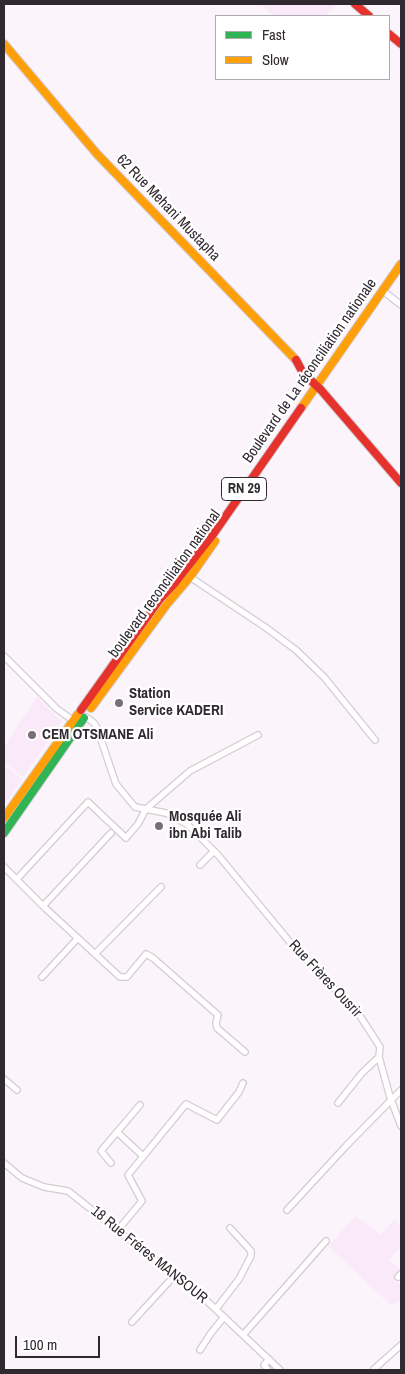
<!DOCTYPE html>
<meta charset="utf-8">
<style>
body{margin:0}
#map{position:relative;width:405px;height:1374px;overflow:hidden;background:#fcf4fb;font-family:"Archivo Narrow",sans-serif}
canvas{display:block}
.frame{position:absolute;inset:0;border:5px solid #302a30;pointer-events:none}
.legend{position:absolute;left:215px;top:15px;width:175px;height:65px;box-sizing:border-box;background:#fff;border:1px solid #acaaac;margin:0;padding:6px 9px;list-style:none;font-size:15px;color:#302a30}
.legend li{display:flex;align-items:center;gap:10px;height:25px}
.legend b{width:25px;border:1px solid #acaaac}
.scale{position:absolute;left:15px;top:1336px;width:85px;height:22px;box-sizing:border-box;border:2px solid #302a30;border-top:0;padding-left:6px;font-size:15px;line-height:18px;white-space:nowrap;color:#302a30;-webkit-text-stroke:4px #fff;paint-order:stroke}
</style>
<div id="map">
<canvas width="405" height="1374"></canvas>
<div class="frame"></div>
<ul class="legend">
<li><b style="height:6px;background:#30b455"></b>Fast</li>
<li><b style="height:6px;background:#ff9f0a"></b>Slow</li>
</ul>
<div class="scale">100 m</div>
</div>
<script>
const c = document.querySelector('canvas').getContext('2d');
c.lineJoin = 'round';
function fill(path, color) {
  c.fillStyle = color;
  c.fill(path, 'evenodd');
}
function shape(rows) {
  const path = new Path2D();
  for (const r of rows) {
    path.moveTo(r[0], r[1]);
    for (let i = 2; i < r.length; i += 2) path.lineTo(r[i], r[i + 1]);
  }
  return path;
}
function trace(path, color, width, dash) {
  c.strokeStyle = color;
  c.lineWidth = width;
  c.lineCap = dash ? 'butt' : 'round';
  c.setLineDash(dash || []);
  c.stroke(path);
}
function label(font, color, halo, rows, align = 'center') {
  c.font = font + ' "Archivo Narrow",sans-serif';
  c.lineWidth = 4.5;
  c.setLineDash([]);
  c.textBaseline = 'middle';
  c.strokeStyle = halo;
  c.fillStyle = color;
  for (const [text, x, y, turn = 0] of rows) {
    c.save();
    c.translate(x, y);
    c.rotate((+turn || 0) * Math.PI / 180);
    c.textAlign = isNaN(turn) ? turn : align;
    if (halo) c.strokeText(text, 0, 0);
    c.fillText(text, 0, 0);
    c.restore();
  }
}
const built = shape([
 [260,4,337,4,325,16,274,16],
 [37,696,62,722,23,777,4,762,4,747],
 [4,765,22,779,4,806],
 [356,1216,381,1235,394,1219,401,1225,401,1247,389,1260,401,1270,394,1280,401,1286,401,1299,392,1306,328,1246]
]);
const street = shape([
 [387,294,401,305],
 [190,577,265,627,296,650,324,677,375,740],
 [4,656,57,709,74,721],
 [86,717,94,723,97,728,116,784,135,807,166,813,187,824,218,855,289,941,360,1016,380,1047,379,1057,390,1097,401,1126],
 [200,865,214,851],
 [4,867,43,906,120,977,127,977,146,954,153,958,218,1015,216,1023,217,1028,245,1052],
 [17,879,88,802,126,838,138,824,146,809,190,771,258,735],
 [43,906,111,833],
 [95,954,161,887],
 [42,977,78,938],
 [4,1079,17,1090],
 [338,1103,362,1073,379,1057],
 [140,1105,117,1132,143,1156],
 [4,1163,22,1178,44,1187,68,1191,208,1302,280,1370],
 [111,1163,101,1151,117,1132],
 [287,1210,346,1146,401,1090],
 [117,1231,142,1201,128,1175,186,1104,217,1120,239,1092,243,1083],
 [398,1277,401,1274],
 [216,1309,239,1279,251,1256,251,1251,230,1228],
 [132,1322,175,1275],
 [243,1335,326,1241],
 [200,1350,211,1333,224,1317],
 [268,1370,264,1365,269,1359],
 [375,1370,374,1369,401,1345]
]);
const fast = shape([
 [4,833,84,718]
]);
const slow = shape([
 [4,44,97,154,296,360],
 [301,408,401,264],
 [91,708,167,604,190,577,215,541],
 [4,818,78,714]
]);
const jam = shape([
 [355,4,369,16],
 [389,34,401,44],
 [296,360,303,373,321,390,401,483],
 [81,710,160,599,174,584,214,533,301,408]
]);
const markers = [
 [119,703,5,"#777177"],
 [32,735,5,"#777177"],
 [159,826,5,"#777177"]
];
const shields = [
 [244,489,45]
];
const shieldNames = [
 ["RN 29",244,489]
];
const streetNames = [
 ["62 Rue Mehani Mustapha",168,208,46],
 ["Boulevard de La réconciliation nationale",310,371,-55],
 ["boulevard reconciliation national",165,584,-54],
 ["Rue Frères Ousrir",325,979,47],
 ["18 Rue Fréres MANSOUR",149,1255,39]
];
const poiNames = [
 ["Station",129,694],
 ["Service KADERI",129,711],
 ["CEM OTSMANE Ali",42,735],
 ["Mosquée Ali",169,817],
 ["ibn Abi Talib",169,834]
];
fill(built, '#faeaf9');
trace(street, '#d3ccd2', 8);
trace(fast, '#d3ccd2', 10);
trace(slow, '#d3ccd2', 10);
trace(jam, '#d3ccd2', 10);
trace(street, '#fffdfe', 5.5);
trace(fast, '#30b455', 8);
trace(slow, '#ff9f0a', 8);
trace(jam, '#e5322d', 8);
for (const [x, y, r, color] of markers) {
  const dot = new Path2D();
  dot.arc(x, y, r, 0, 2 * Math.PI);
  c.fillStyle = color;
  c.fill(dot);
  trace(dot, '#fff', 2);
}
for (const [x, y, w] of shields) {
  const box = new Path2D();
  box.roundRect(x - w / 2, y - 11.5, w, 23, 4);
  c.fillStyle = '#fff';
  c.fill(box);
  trace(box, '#302a30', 1);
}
label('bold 14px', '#302a30', null, shieldNames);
label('15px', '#302a30', '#fff', streetNames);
label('bold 15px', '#302a30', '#fff', poiNames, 'left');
</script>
